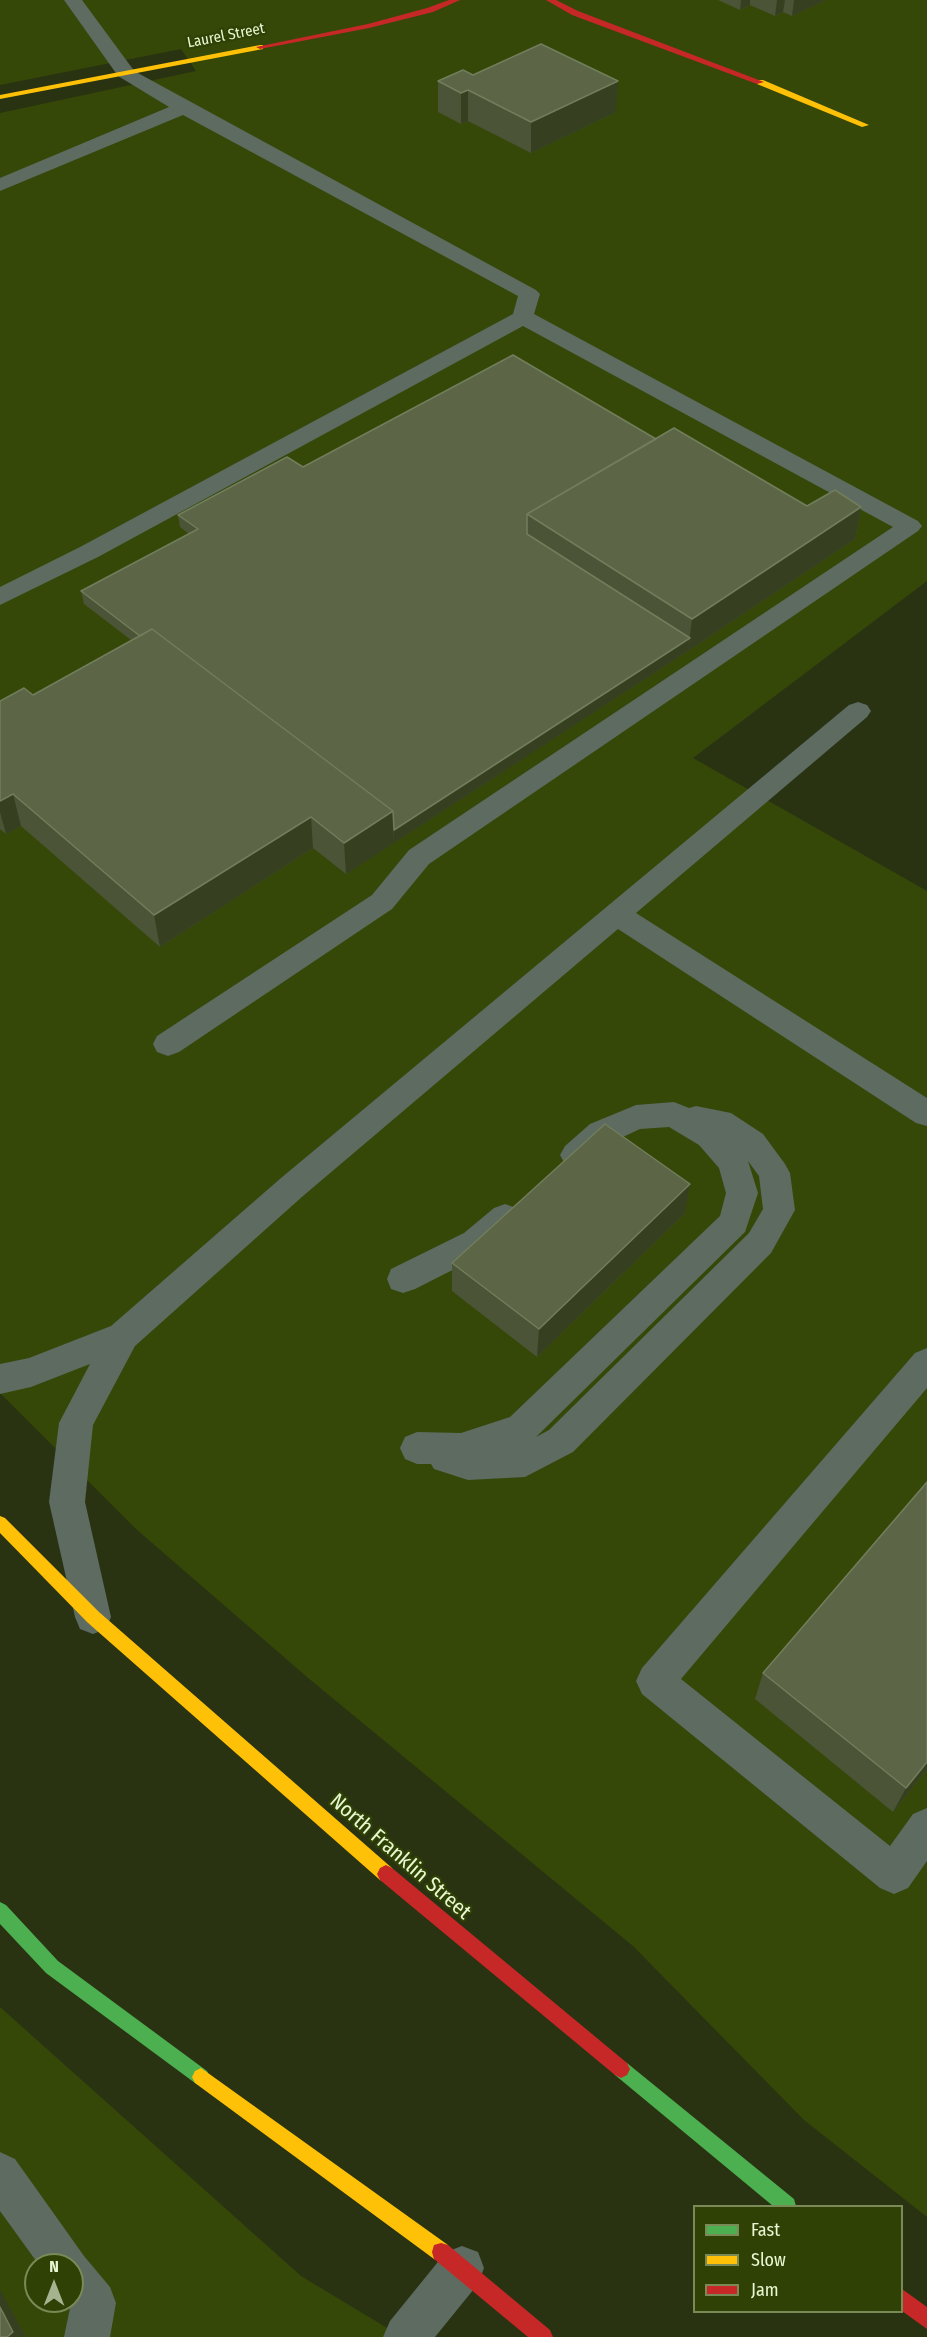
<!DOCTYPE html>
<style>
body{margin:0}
#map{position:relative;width:927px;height:2337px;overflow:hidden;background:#293312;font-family:"Fira Sans Condensed",sans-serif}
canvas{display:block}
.legend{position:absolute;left:693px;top:2205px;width:210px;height:108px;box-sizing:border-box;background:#2f4105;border:2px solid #798a57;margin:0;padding:8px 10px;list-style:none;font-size:18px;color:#e8f8d2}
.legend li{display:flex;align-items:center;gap:12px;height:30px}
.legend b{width:30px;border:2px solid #798a57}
.north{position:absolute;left:24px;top:2253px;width:60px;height:60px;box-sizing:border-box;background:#2f4105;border:2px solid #798a57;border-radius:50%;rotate:0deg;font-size:16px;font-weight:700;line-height:24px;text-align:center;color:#e8f8d2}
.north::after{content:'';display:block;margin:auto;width:21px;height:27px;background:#a5b38f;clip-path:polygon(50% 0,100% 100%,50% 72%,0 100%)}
</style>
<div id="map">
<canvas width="927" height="2337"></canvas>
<ul class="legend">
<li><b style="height:8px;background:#4caf50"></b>Fast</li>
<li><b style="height:8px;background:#ffc107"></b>Slow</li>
<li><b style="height:8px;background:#c62828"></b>Jam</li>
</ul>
<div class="north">N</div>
</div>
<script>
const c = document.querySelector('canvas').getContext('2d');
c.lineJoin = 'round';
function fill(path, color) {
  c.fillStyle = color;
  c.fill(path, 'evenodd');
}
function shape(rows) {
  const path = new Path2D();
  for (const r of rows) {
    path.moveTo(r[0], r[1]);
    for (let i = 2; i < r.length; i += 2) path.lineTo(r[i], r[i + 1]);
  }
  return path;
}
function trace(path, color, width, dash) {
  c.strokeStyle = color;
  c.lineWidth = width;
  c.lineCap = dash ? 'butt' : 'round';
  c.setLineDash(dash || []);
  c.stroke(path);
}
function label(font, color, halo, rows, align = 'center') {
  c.font = font + ' "Fira Sans Condensed",sans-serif';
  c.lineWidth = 4.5;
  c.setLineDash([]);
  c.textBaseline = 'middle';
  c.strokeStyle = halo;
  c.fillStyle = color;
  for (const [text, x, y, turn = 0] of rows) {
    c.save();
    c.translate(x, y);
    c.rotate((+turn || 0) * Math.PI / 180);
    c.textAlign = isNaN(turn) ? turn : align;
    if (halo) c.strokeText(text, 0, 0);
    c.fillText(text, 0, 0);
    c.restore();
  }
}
const built = shape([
 [0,0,927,0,927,581,693,758,927,891,927,2217,804,2120,633,1946,307,1677,136,1529,0,1393,0,113,196,71,181,49,0,85],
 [0,2007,301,2276,402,2337,0,2337],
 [36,2265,72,2265,72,2301,36,2301]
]);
const lane = shape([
 [125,66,536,290,540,294,534,314,918,521,922,526,918,531,429,864,392,909,179,1052,168,1056,157,1052,153,1044,157,1036,372,895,409,850,893,527,523,326,98,557,0,605,0,587,80,547,513,314,518,296,183,115,0,191,0,178,169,107,118,76,116,72,118,68,125,66],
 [858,702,867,705,871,711,867,717,636,913,927,1098,927,1126,916,1123,618,929,303,1196,135,1346,93,1425,85,1502,111,1617,106,1629,93,1634,80,1629,75,1617,49,1502,59,1423,90,1364,31,1387,0,1394,0,1364,29,1358,111,1326,281,1178,849,705,858,702],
 [674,1102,689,1108,696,1106,731,1113,763,1134,785,1164,790,1173,795,1210,771,1253,573,1452,525,1477,468,1480,434,1469,431,1464,417,1464,405,1459,400,1448,405,1437,417,1432,461,1433,510,1417,720,1216,726,1193,719,1168,699,1145,669,1127,640,1129,612,1142,587,1164,576,1168,565,1164,560,1155,565,1146,590,1124,636,1105,674,1102],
 [748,1161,759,1176,763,1209,749,1233,549,1430,536,1437,745,1232,758,1193,748,1161],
 [505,1204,516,1208,521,1217,516,1226,486,1253,415,1289,403,1293,391,1289,387,1279,391,1269,464,1233,494,1208,505,1204],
 [927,1348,927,1388,681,1679,890,1846,913,1814,927,1808,927,1861,908,1888,894,1894,880,1888,642,1694,636,1681,642,1668,915,1353,927,1348],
 [0,2152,15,2159,84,2256,110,2287,116,2303,110,2337,64,2337,70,2308,65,2301,72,2301,72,2265,39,2265,0,2211,0,2152],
 [462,2246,478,2252,484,2268,478,2284,435,2337,383,2337,390,2321,446,2252,462,2246]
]);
const street = shape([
 [64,0,82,0,135,72,132,76,118,76,64,0]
]);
const fast = shape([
 [0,1902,6,1905,58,1961,207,2071,210,2077,207,2083,201,2086,195,2083,46,1973,0,1924,0,1902],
 [621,2060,627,2063,794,2199,796,2206,773,2206,615,2075,612,2069,615,2063,621,2060]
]);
const slow = shape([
 [260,45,263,45,263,49,0,99,0,95,260,45],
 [757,80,763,80,869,125,862,127,757,84,757,80],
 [0,1516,5,1518,99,1612,392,1868,395,1874,392,1880,386,1883,380,1880,87,1622,0,1533,0,1516],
 [201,2068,448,2245,450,2252,448,2259,441,2261,434,2259,195,2083,192,2077,195,2071,201,2068]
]);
const jam = shape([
 [449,0,460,0,433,12,369,28,260,49,256,47,368,24,427,8,449,0],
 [546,0,556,0,578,11,764,82,757,84,572,15,546,0],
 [386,1865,392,1868,627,2063,630,2069,627,2075,621,2078,615,2075,380,1880,377,1874,380,1868,386,1865],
 [441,2243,448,2245,550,2330,553,2337,528,2337,434,2259,432,2252,434,2245,441,2243],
 [902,2289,927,2307,927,2329,902,2311,902,2289]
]);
const wall = shape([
 [718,0,826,0,792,16,783,12,775,16,750,5,740,10],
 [473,75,616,112,531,153,468,121,461,124,438,112,438,81],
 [656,439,807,506,861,507,855,539,688,651,346,874,313,848,160,947,21,826,6,834,0,829,0,701,33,695,131,640,84,604,81,591,189,534,180,527,178,515,303,467],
 [685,1213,537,1357,452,1291,452,1263],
 [763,1673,927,1769,893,1812,755,1699]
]);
const shadedWall = shape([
 [741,0,750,0,750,5,740,10],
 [777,0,785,0,783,12,775,16],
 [794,0,826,0,792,16],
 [618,81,616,112,531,153,531,122],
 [468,90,468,121,461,124,461,93],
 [861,507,855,539,688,651,692,619],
 [690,638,688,651,394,843,394,830],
 [13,794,21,826,6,834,0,812,0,801],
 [393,811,394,843,346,874,344,843],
 [311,817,313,848,160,947,154,915],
 [690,1184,685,1213,537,1357,539,1329],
 [927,1762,927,1769,893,1812,906,1788],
 [0,2290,26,2337,7,2337,0,2307]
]);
const building = shape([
 [541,44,618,81,531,122,468,90,461,93,438,81,463,70,473,75,541,44],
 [513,355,656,439,527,514,527,534,690,638,394,830,393,811,152,629,140,636,81,591,198,529,178,515,287,457,303,467,513,355],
 [674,428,807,506,835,490,861,507,692,619,527,514,674,428],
 [152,629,393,811,344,843,311,817,154,915,13,794,0,801,0,701,24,688,33,695,152,629],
 [605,1124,690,1184,539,1329,452,1263,605,1124],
 [927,1482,927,1762,906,1788,763,1673,927,1482],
 [0,2307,13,2332,7,2337,0,2337,0,2307]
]);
const farStreetnames = [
 ["Laurel Street",226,36,-11]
];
const nearStreetnames = [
 ["North Franklin Street",400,1857,41]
];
fill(built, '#354808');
fill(lane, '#5d6b61');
fill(street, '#5d6b61');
fill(fast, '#4caf50');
fill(slow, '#ffc107');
fill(jam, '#c62828');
fill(wall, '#4b5436');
fill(shadedWall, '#364020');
fill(building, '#5c6647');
trace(building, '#727d5c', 1.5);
label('15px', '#e8f8d2', '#2f4105', farStreetnames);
label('21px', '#e8f8d2', '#2f4105', nearStreetnames);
</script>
